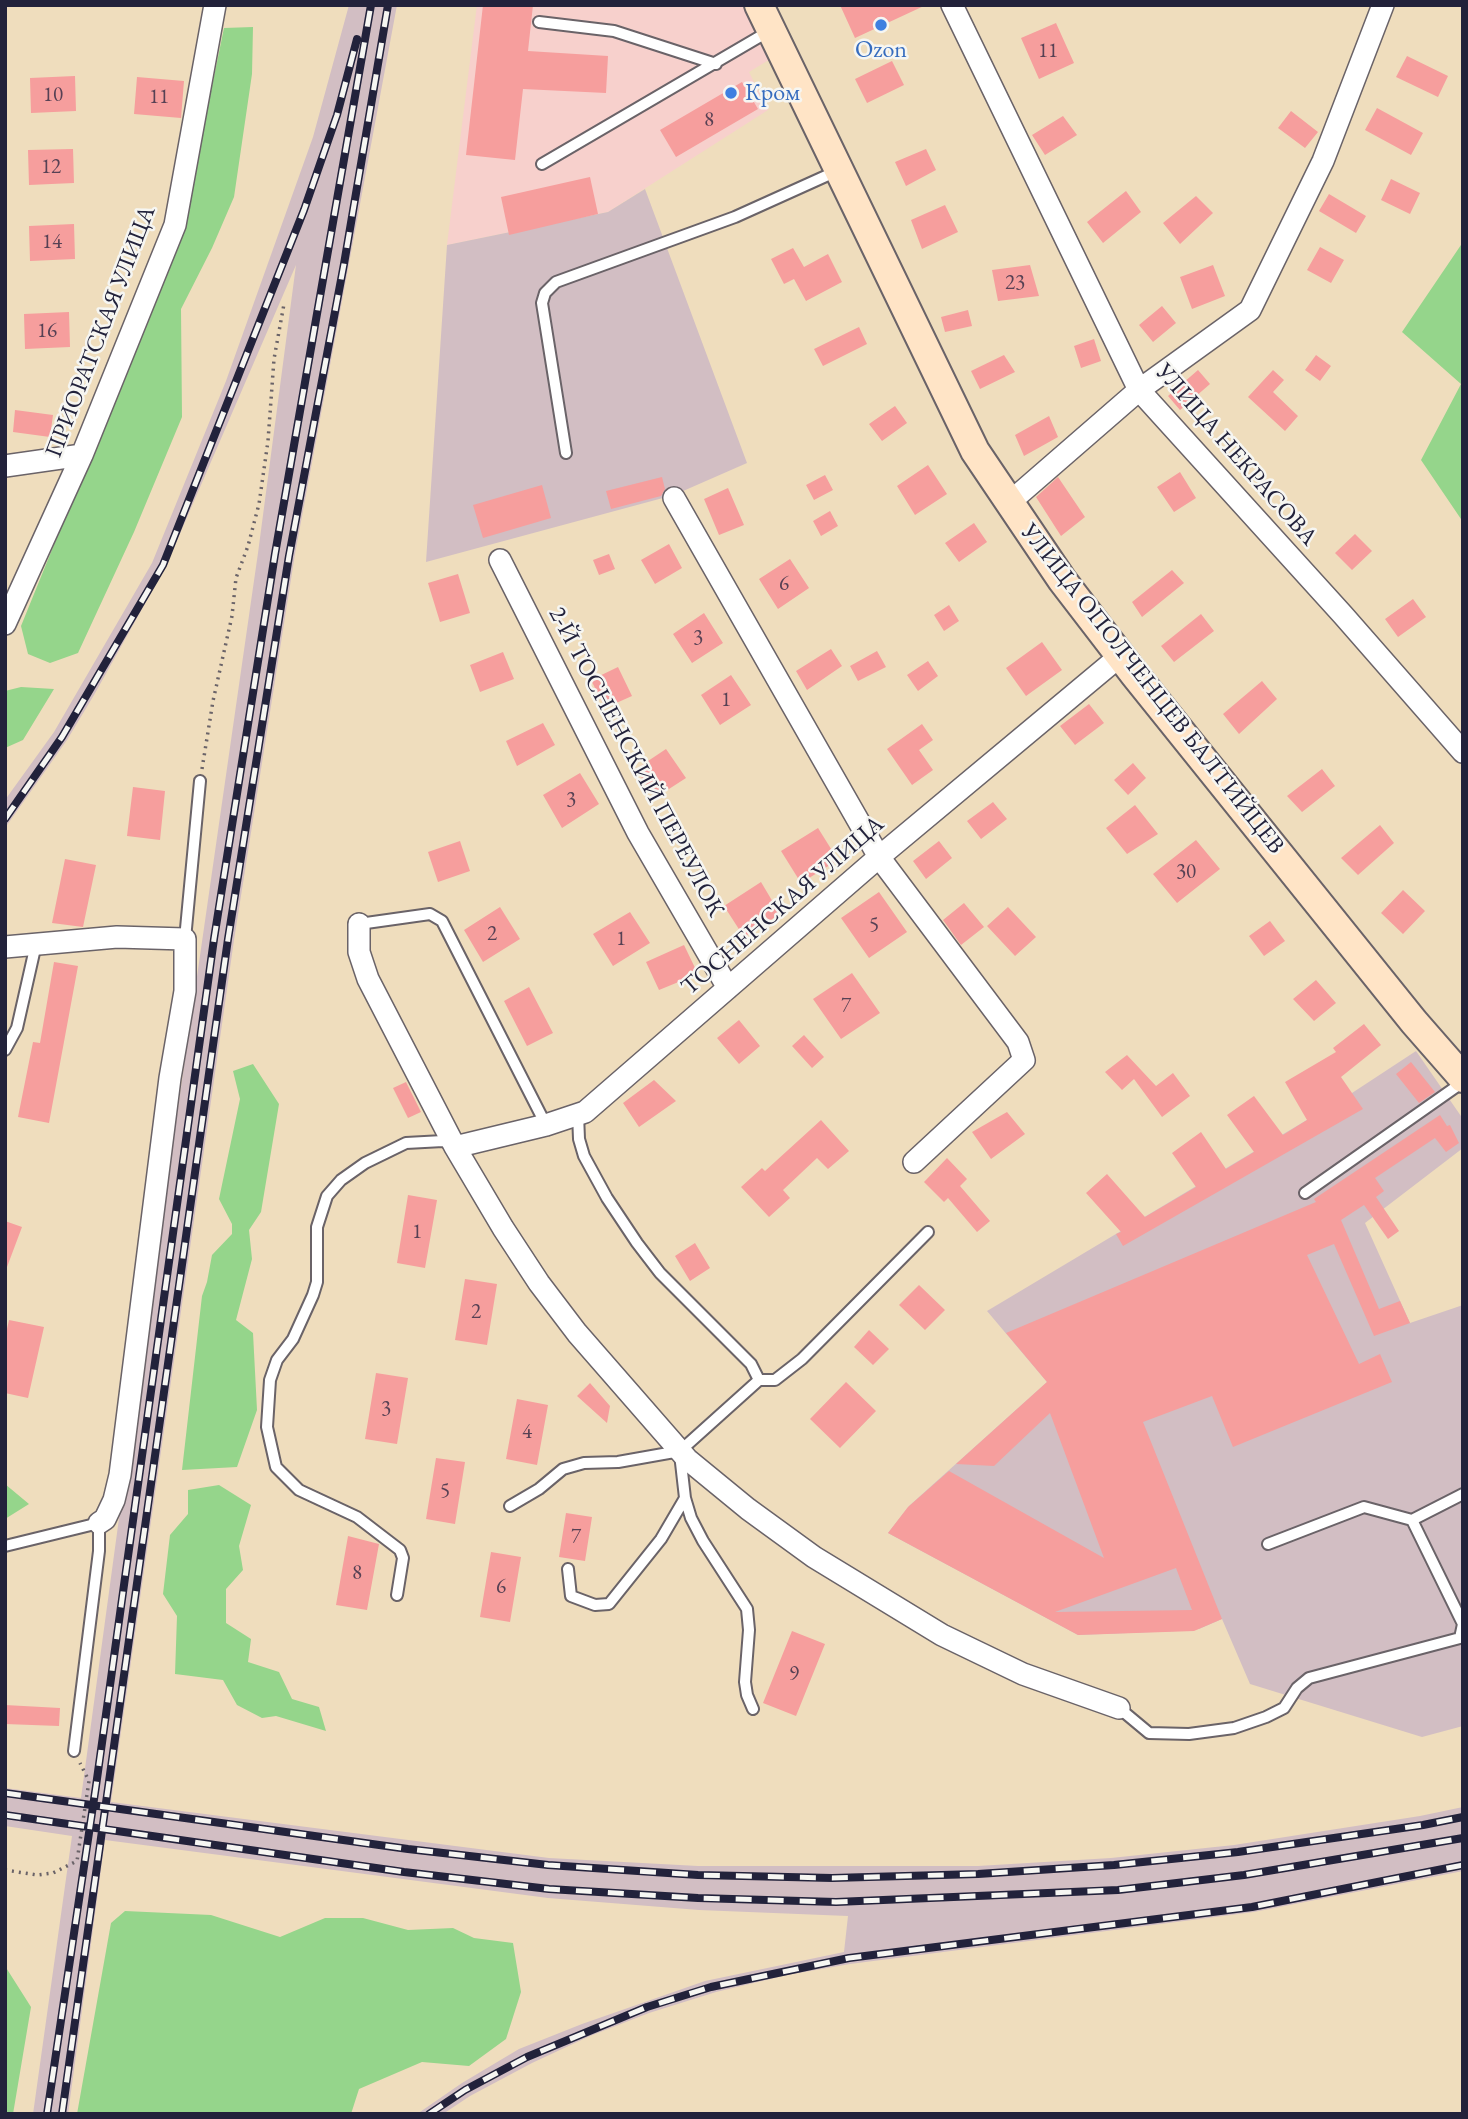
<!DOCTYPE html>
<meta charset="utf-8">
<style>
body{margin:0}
#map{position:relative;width:1468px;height:2119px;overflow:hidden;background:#efddbd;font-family:"EB Garamond",serif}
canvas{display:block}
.frame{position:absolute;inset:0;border:7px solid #22223b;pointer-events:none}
</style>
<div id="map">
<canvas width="1468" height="2119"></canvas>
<div class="frame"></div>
</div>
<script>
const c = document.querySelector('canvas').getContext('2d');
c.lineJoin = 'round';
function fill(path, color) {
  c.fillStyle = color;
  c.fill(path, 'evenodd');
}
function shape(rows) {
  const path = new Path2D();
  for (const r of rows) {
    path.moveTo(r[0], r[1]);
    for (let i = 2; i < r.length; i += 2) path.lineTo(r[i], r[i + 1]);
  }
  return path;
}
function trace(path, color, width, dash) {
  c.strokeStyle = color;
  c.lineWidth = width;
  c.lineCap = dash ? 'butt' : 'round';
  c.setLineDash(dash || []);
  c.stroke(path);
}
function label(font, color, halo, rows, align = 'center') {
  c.font = font + ' "EB Garamond",serif';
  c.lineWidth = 5;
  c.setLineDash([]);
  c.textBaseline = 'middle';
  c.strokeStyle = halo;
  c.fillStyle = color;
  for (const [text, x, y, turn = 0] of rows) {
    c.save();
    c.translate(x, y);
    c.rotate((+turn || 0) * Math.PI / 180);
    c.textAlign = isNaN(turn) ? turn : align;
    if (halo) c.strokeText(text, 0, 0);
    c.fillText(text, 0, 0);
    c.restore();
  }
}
const built = shape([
 [477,5,746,5,772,58,749,72,768,110,608,212,447,245]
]);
const industrial = shape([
 [349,5,397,5,295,554,234,940,111,1802,549,1858,698,1866,978,1866,1111,1858,1234,1845,1420,1816,1463,1807,1463,1871,1254,1912,850,1964,787,1975,716,1992,649,2013,590,2036,532,2063,470,2096,443,2114,417,2114,462,2083,519,2049,582,2024,705,1981,844,1952,848,1916,699,1910,548,1898,105,1840,68,2114,33,2114,72,1836,5,1826,5,1788,81,1798,120,1511,258,553,296,265,166,566,94,695,67,740,5,828,5,800,54,732,152,563,226,381,313,137],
 [645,189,747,463,674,495,426,562,447,245,608,212],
 [1416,1051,1463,1119,1463,1148,1365,1223,1410,1323,1463,1305,1463,1726,1422,1737,1250,1684,1222,1619,1199,1629,1178,1631,1078,1635,888,1533,909,1506,1047,1382,987,1311,1352,1093]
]);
const green = shape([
 [253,27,252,74,234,197,212,248,181,309,182,417,134,532,78,653,50,663,28,654,21,626,183,227,224,28],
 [1463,242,1463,522,1421,460,1461,384,1402,332],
 [21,687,54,689,23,740,5,748,5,691],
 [253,1064,279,1104,261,1212,249,1230,252,1259,236,1320,253,1333,257,1410,237,1467,182,1470,202,1296,207,1282,212,1255,232,1234,232,1224,219,1199,240,1099,233,1071],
 [5,1484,29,1504,5,1519],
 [219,1485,251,1505,239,1546,243,1570,226,1589,226,1623,251,1639,248,1662,279,1672,292,1699,319,1707,326,1731,276,1716,262,1718,237,1705,223,1680,175,1674,177,1616,163,1594,170,1535,188,1514,188,1490],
 [125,1911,211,1915,280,1937,325,1918,363,1918,408,1930,453,1928,474,1938,513,1943,521,1992,506,2039,469,2066,422,2062,359,2089,351,2114,77,2114,111,1923],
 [5,1966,31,2007,13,2114,5,2114]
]);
const building = shape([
 [483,5,533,5,528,51,608,56,606,93,523,89,515,160,466,155],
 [840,5,926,5,855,38],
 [1056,23,1074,63,1039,79,1021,38],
 [1407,56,1448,76,1438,97,1396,77],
 [892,61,904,85,867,103,855,79],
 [75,76,76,111,31,113,30,78],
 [137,77,184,81,181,118,134,114],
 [742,82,758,109,676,157,660,130],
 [1377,108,1423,133,1411,155,1365,130],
 [1291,111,1318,132,1305,148,1278,128],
 [1063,116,1077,135,1045,155,1032,135],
 [73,149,74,183,29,185,28,150],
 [926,149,936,170,906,186,895,162],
 [590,177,598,214,509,235,501,197],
 [1391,179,1420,193,1410,214,1381,200],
 [1126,191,1141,212,1103,243,1087,222],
 [1329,194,1366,216,1356,233,1319,211],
 [1196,196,1213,213,1180,244,1163,223],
 [945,205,958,232,922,249,911,220],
 [74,224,75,259,30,261,29,226],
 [1320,247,1344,260,1331,283,1307,270],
 [793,248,804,267,828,254,842,282,806,301,794,279,784,284,771,259],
 [1030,265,1039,296,998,301,992,270],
 [1213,265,1225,296,1192,309,1180,277],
 [1162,306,1176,323,1153,342,1139,325],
 [968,310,972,326,945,332,941,317],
 [69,312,70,347,25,349,24,314],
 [859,327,867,344,823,366,814,349],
 [1094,339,1101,361,1081,368,1074,346],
 [1004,355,1015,372,980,389,971,371],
 [1316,355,1331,366,1320,381,1305,370],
 [1198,370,1210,384,1180,410,1168,396],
 [1273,370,1284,380,1273,392,1298,416,1285,431,1248,397],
 [895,406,907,423,882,441,869,424],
 [15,410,53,415,50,437,13,432],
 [1049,416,1058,437,1024,456,1015,435],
 [928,465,947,494,915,515,897,486],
 [1180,472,1196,498,1174,512,1157,487],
 [825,475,833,490,814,500,806,485],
 [662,477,665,489,661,496,611,509,606,491],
 [1058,477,1085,517,1061,536,1036,497],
 [542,485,551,518,483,538,473,505],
 [728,488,744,525,719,535,704,499],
 [830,511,838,526,821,536,813,521],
 [974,523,987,542,959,562,945,543],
 [1355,534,1372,551,1352,570,1335,553],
 [669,544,682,568,655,584,641,560],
 [609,554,615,569,599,575,593,560],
 [790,559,809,588,778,609,759,579],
 [1172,570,1184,583,1142,617,1132,602],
 [458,574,470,613,440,622,428,583],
 [1413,599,1426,617,1398,637,1385,619],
 [949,605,959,621,944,631,934,615],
 [704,613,723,643,692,663,673,634],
 [1201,614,1214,631,1174,662,1161,646],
 [1042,642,1062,670,1026,696,1006,668],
 [831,649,842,666,807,690,796,671],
 [877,651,886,667,858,681,850,666],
 [503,652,514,679,480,692,470,665],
 [928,661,938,676,918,691,907,675],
 [618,667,632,696,605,708,591,680],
 [731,675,751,705,720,725,701,695],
 [1262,681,1277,699,1239,734,1223,714],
 [1089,704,1104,723,1075,745,1060,726],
 [543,723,555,745,517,766,506,741],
 [922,724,933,740,919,750,933,770,912,785,887,749],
 [666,749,686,778,655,798,636,769],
 [1133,763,1146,778,1128,795,1114,780],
 [1322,769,1335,786,1302,812,1287,796],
 [580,773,599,804,562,828,543,795],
 [133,787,165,791,160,840,127,836],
 [993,802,1007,819,981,839,967,821],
 [1135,805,1158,834,1127,854,1106,828],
 [1380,825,1394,843,1358,875,1341,858],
 [818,828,838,860,801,883,781,851],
 [1196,840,1220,869,1177,903,1153,874],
 [460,841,470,871,438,882,428,852],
 [939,841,952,858,926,879,913,861],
 [65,859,96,865,83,927,52,923],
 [761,882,780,914,744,937,724,906],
 [1403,890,1425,911,1403,934,1381,913],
 [879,892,907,932,869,958,841,918],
 [964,903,984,927,961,945,943,920],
 [500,907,520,939,483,962,464,930],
 [1008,907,1036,937,1015,956,987,926],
 [630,912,650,943,613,966,593,934],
 [1270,921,1285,941,1264,956,1249,936],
 [684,945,698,974,659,990,646,962],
 [54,962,78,966,49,1123,18,1117,33,1042,40,1043],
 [852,973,880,1013,841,1039,813,999],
 [1316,980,1336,1003,1314,1021,1293,999],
 [529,987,553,1033,527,1046,504,1001],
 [739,1020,760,1046,739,1064,717,1038],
 [1364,1024,1381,1045,1341,1077,1363,1109,1123,1246,1116,1234,1121,1232,1086,1193,1107,1174,1145,1217,1196,1187,1172,1153,1201,1132,1226,1169,1254,1152,1227,1115,1254,1096,1283,1135,1307,1120,1285,1082,1336,1052,1333,1048],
 [804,1035,824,1057,812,1068,792,1046],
 [1127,1055,1156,1086,1173,1073,1190,1096,1162,1117,1134,1079,1122,1090,1105,1072],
 [1411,1062,1435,1092,1419,1103,1396,1074],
 [654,1080,676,1101,639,1127,623,1103],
 [406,1082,421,1112,408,1118,393,1088],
 [1007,1112,1025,1134,991,1159,972,1132],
 [1440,1115,1447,1126,1450,1125,1459,1143,1446,1152,1435,1138,1375,1178,1384,1191,1376,1197,1399,1231,1388,1239,1364,1205,1341,1220,1379,1309,1400,1301,1410,1323,1374,1336,1334,1244,1307,1255,1359,1364,1380,1354,1392,1382,1233,1447,1212,1396,1143,1422,1222,1619,1194,1631,1078,1635,888,1533,908,1507,949,1471,1104,1558,1050,1413,994,1466,956,1464,1047,1382,1006,1333,1316,1202,1314,1199],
 [1176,1568,1192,1610,1055,1612],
 [821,1120,849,1151,828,1169,817,1158,783,1190,790,1198,769,1217,741,1187,762,1168,765,1171],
 [947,1158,967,1179,960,1186,990,1221,977,1232,948,1198,944,1202,924,1182],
 [408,1195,437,1200,425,1268,397,1263],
 [5,1221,22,1227,7,1267,5,1266],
 [695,1243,710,1268,690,1281,675,1256],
 [465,1279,497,1284,487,1345,455,1340],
 [919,1285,945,1310,925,1330,899,1305],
 [9,1320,44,1327,28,1398,5,1393,5,1338],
 [869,1330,889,1349,873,1365,854,1347],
 [376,1373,408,1378,397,1444,365,1439],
 [846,1382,876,1411,840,1448,810,1419],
 [590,1383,610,1406,607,1423,577,1396],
 [517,1399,548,1405,537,1465,506,1459],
 [436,1458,465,1462,455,1524,426,1519],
 [566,1513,592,1517,585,1561,559,1557],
 [348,1536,379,1544,367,1610,336,1605],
 [491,1552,521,1557,510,1622,480,1617],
 [792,1631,825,1644,796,1716,763,1703],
 [5,1705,60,1708,59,1726,5,1724]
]);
const path = shape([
 [202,769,213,701,232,616,236,578,248,546,259,504,268,441,274,359,284,304],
 [5,1870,37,1875,53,1873,77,1861,89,1781,80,1763]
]);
const service = shape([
 [539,22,614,31,716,64],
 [542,164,771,30],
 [566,453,542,303,545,293,556,282,735,217,837,171],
 [359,924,430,914,442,921,546,1125],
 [185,939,200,781],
 [5,1050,17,1028,36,944],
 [578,1114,579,1139,584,1156,607,1198,637,1243,660,1273,751,1364,759,1380],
 [1305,1193,1463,1082],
 [680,1454,685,1498,691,1518,703,1541,747,1609,749,1630,745,1682,747,1695,753,1709],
 [510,1506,539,1489,563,1469,584,1463,618,1462,680,1451,759,1380,775,1380,802,1359,928,1232],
 [1268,1544,1364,1507,1412,1520],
 [5,1546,99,1523,99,1551,74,1751],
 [568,1569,571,1596,595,1605,609,1604,661,1539,685,1498],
 [397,1595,403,1558,400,1550,357,1517,299,1490,276,1467,267,1427,270,1380,277,1360,293,1339,313,1295,317,1282,317,1227,327,1196,341,1180,365,1163,406,1143,443,1141,452,1145],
 [1119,1708,1149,1733,1189,1734,1234,1728,1266,1717,1284,1708,1297,1688,1309,1678,1460,1638,1463,1624,1412,1520,1463,1494]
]);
const minor = shape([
 [952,5,1139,390,1343,615,1463,752],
 [5,466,82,455],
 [674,498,879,857,1018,1042,1024,1060,914,1162],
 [1010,502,1139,390,1250,310,1323,161,1383,5],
 [500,560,638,833,728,988],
 [5,624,82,455,175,225,215,5],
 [359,924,359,952,368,979,455,1147,503,1228,539,1283,577,1333,687,1459,748,1509,814,1557,942,1635,1023,1674,1119,1708],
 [5,947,117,937,185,939,185,991,170,1078,120,1475,114,1500,105,1519,99,1523],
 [455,1147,546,1125,585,1112,879,857,1120,656]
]);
const secondary = shape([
 [759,5,975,451,1062,580,1135,675,1414,1022,1463,1078]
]);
const rail = shape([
 [5,819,62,737,163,565,304,210,337,115,357,39],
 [5,1793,408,1849,548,1865,698,1875,832,1878,978,1874,1114,1865,1238,1852,1423,1825,1463,1817],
 [5,1815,404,1872,549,1889,698,1898,836,1902,1118,1890,1244,1875,1463,1838],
 [47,2114,96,1786,214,939,275,554,371,5],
 [62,2114,228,939,289,556,344,264,388,5],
 [429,2114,465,2090,527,2057,647,2007,711,1987,849,1958,1252,1907,1463,1865]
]);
const markers = [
 [881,25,7,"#3f7fe0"],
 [731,93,7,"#3f7fe0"]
];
const numberNames = [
 ["11",1048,51],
 ["10",53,95],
 ["11",159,97],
 ["8",709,120],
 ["12",51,167],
 ["14",52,242],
 ["23",1015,283],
 ["16",47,331],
 ["6",784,584],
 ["3",698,638],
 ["1",726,700],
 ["3",571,800],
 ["30",1186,872],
 ["5",874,925],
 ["2",492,934],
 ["1",621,939],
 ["7",846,1006],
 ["1",417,1232],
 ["2",476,1312],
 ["3",386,1409],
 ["4",527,1432],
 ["5",445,1491],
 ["7",576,1537],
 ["8",357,1573],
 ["6",501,1587],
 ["9",794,1674]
];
const shopNames = [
 ["Ozon",881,50],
 ["Кром",745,93,"left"]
];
const streetNames = [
 ["ПРИОРАТСКАЯ УЛИЦА",101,332,-69],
 ["УЛИЦА НЕКРАСОВА",1236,455,49],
 ["УЛИЦА ОПОЛЧЕНЦЕВ БАЛТИЙЦЕВ",1152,689,52],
 ["2-Й ТОСНЕНСКИЙ ПЕРЕУЛОК",636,762,62],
 ["ТОСНЕНСКАЯ УЛИЦА",783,906,-41]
];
fill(built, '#f7d0cc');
fill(industrial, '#d2bec3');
fill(green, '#95d58b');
fill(building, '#f69e9d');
trace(service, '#6a6368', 14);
trace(minor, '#6a6368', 24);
trace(secondary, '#6a6368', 32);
trace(path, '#6a6368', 3.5, [2, 5]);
trace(service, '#fff', 10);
trace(minor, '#fff', 21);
trace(secondary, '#ffe4c6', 28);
trace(rail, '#22223b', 8);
trace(rail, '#f6f6f2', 5, [16]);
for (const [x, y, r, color] of markers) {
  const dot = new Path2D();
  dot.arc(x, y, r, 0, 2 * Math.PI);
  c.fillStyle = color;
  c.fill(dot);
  trace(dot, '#f6f6f2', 2.5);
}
label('21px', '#574154', null, numberNames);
label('24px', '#366cbe', '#f6f6f2', shopNames);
label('24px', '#22223b', '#f6f6f2', streetNames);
</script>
